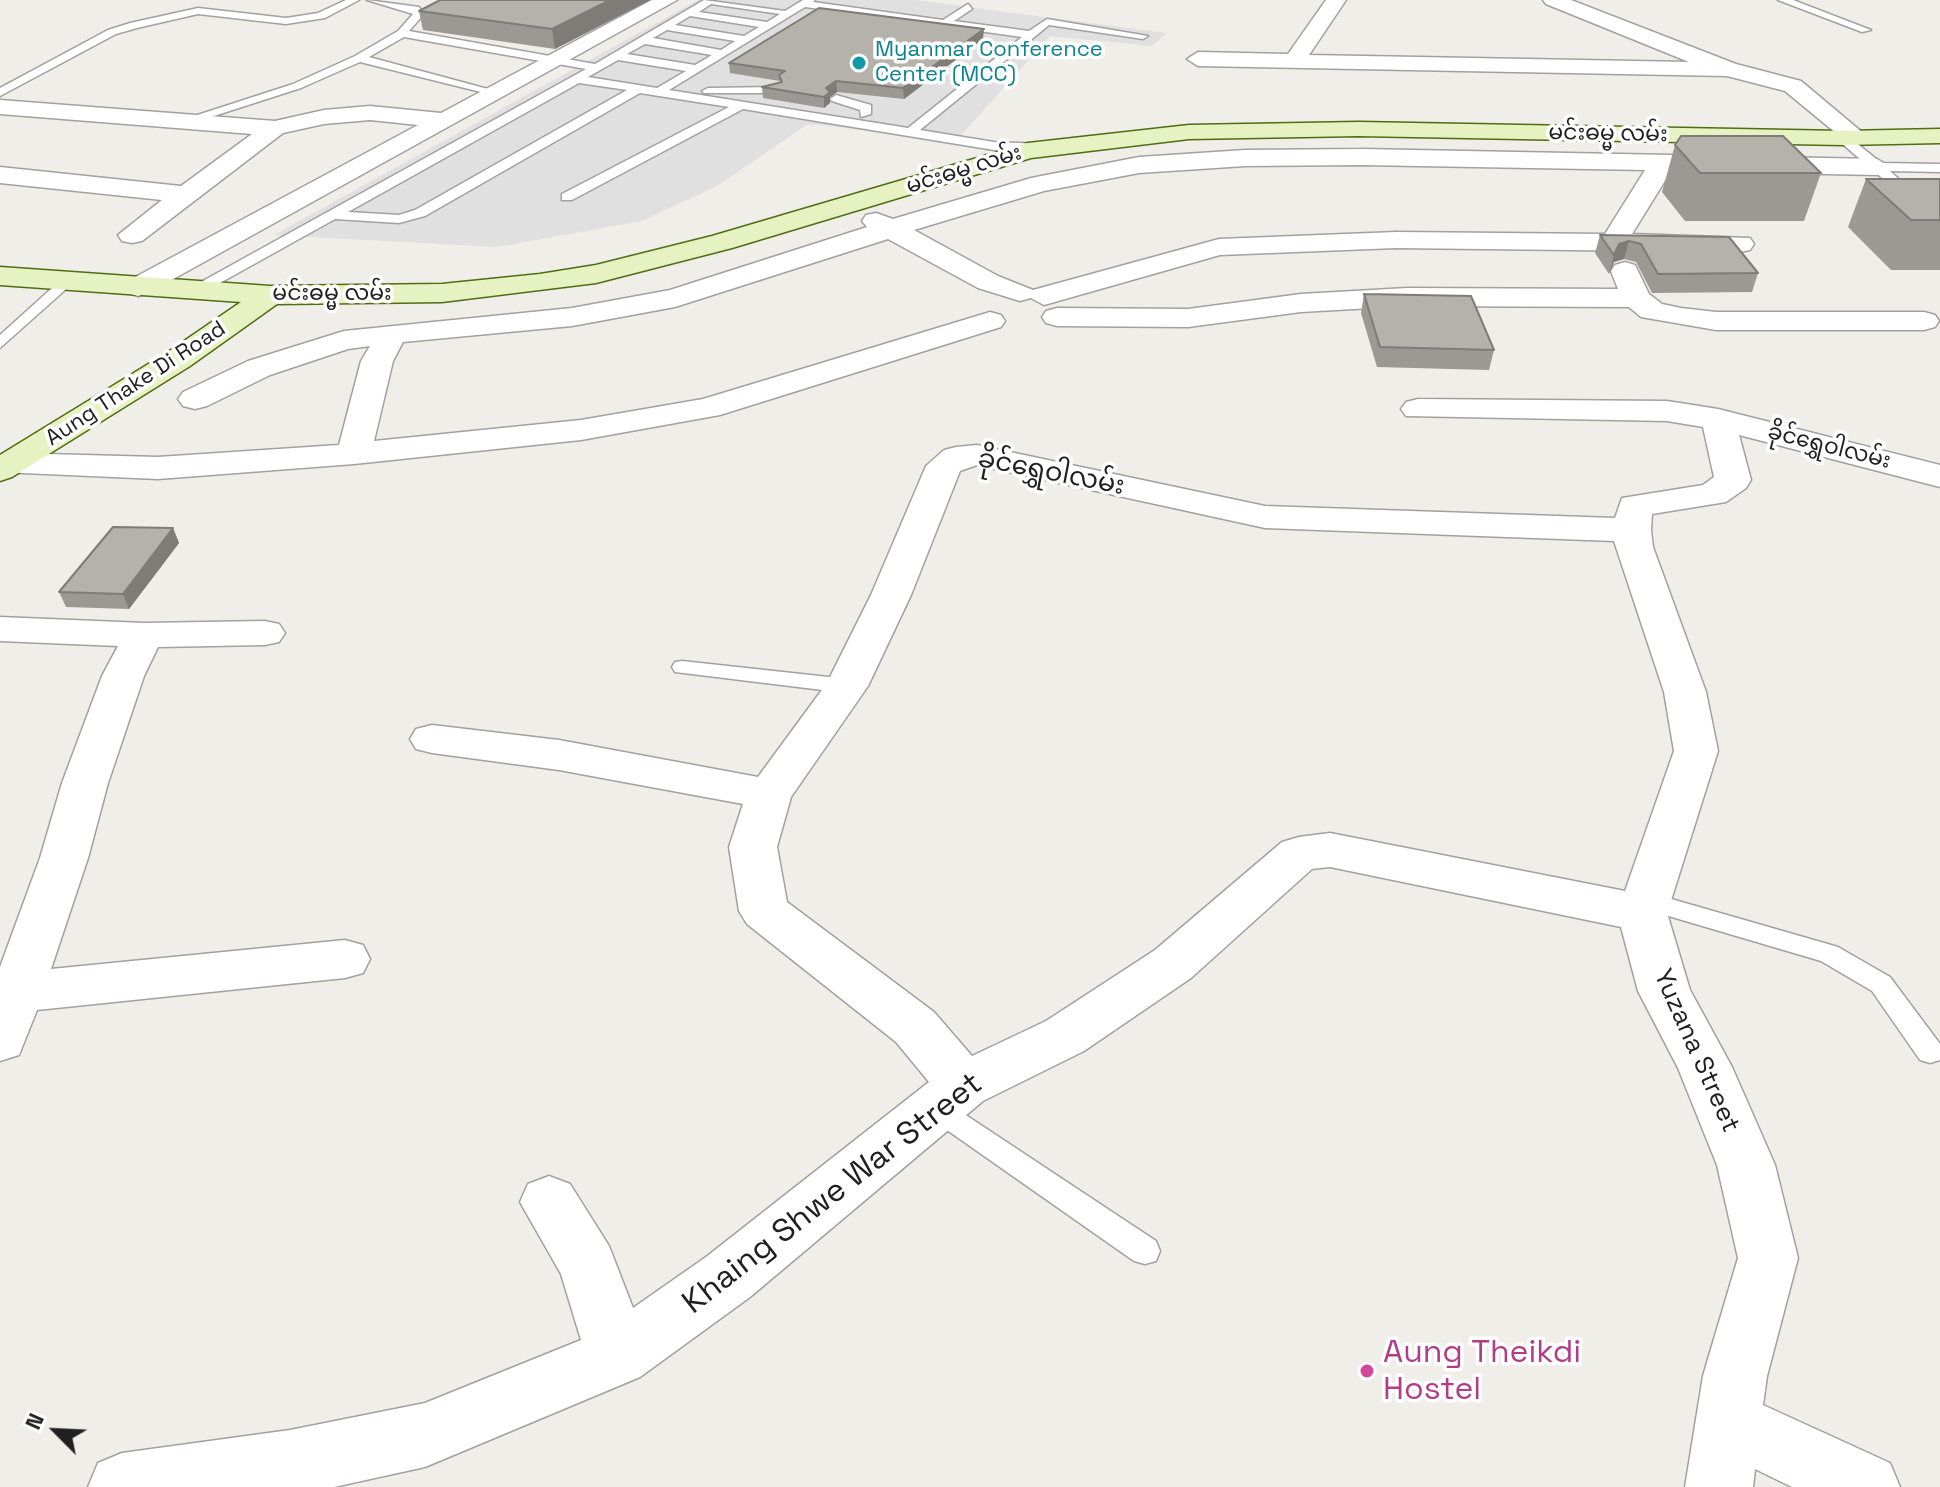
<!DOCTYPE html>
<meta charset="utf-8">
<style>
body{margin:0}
#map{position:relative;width:1940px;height:1487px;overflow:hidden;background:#f0eee8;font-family:"Space Grotesk",sans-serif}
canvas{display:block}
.north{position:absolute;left:16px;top:1391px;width:80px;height:80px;-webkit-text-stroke:6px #fff;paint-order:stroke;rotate:294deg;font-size:22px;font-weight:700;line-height:32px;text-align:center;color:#202020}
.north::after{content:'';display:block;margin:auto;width:28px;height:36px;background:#202020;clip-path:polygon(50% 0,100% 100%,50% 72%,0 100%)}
</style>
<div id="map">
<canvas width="1940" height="1487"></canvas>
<div class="north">N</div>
</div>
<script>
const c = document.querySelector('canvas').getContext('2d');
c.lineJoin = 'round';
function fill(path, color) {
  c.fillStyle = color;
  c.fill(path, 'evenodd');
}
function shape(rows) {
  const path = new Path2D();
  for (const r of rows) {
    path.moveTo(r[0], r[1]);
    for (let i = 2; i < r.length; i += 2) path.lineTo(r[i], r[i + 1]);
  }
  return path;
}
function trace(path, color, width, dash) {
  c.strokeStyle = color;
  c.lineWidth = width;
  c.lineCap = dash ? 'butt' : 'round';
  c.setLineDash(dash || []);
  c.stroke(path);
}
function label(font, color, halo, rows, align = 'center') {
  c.font = font + ' "Space Grotesk","Noto Sans Myanmar",sans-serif';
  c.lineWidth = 7;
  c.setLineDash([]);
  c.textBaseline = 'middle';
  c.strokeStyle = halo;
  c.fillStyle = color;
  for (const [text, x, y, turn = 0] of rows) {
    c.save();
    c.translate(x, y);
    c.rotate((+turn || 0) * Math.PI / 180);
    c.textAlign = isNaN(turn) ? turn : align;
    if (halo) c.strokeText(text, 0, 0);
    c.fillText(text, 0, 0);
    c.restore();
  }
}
const parking = shape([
 [698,0,915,0,1167,33,1152,46,1050,36,957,140,808,124,717,186,642,221,497,247,274,235]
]);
const lane = shape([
 [346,0,359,0,325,18,286,24,198,14,137,28,116,34,0,96,0,88,108,30,130,23,198,8,286,18,318,13,346,0],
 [367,0,419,7,424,14,409,31,595,64,704,0,785,11,803,0,815,0,813,2,943,20,968,4,972,9,954,21,1029,31,1047,19,1148,36,1143,39,1049,25,920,130,994,142,1043,144,1049,148,1047,151,994,150,743,109,572,200,562,200,562,194,729,107,640,93,425,216,399,223,335,219,202,293,192,293,192,287,586,69,404,37,369,57,499,92,493,95,360,62,301,88,189,124,179,121,293,84,355,56,398,31,413,14,367,0],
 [711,4,780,14,767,22,699,12,711,4],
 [805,7,1022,37,908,128,669,90,805,7],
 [690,16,759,27,744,36,675,25,690,16],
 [667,30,735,41,721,50,653,38,667,30],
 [645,44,712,55,695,65,627,54,645,44],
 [618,60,686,71,657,88,588,77,618,60],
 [579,83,627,90,415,210,399,215,348,212,579,83],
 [1778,0,1793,0,1871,30,1862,32,1778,0],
 [708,88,775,87,781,90,775,93,704,93,702,91,708,88],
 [836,95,871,105,871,114,861,117,860,110,832,101,830,99,836,95],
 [1839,135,1847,135,1881,163,1940,164,1940,172,1890,171,1901,181,1889,184,1839,141,1839,135],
 [62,279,74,282,0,348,0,335,62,279],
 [682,661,847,679,858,686,847,693,675,672,672,667,675,662,682,661],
 [1647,892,1838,947,1890,977,1940,1044,1940,1060,1930,1063,1920,1060,1872,991,1821,961,1638,907,1635,901,1638,895,1647,892],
 [937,1096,1156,1241,1160,1251,1156,1261,1145,1264,1134,1261,927,1116,923,1108,927,1100,937,1096]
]);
const street = shape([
 [652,0,677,0,148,293,138,296,128,293,123,287,128,281,418,125,370,120,324,124,283,133,142,241,132,243,122,241,118,235,162,200,0,183,0,167,181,186,252,134,0,114,0,100,275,121,324,110,370,106,441,113,652,0],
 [1326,0,1346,0,1309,55,1689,62,1546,4,1543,0,1571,0,1736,64,1801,81,1869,138,1857,145,1848,143,1785,91,1727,76,1198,66,1187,59,1198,52,1288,54,1326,0],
 [1362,149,1877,159,1890,167,1877,175,1671,171,1632,234,1750,238,1754,244,1750,250,1740,252,1396,248,1220,255,1044,305,1031,298,1020,301,978,288,888,239,675,307,572,326,403,342,393,361,374,441,581,420,703,399,990,312,1001,315,1005,321,1001,327,720,415,581,440,354,464,158,479,0,472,0,456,9,453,158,457,339,445,361,361,370,346,348,349,270,375,207,406,195,409,183,406,178,399,183,392,248,361,344,331,572,308,670,290,867,227,862,221,866,215,876,213,893,219,1031,178,1139,157,1245,150,1362,149],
 [1362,165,1645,170,1605,234,1396,232,1219,239,1033,290,998,276,914,230,1044,191,1139,173,1245,166,1362,165],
 [1625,262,1635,265,1649,294,1662,304,1681,308,1716,312,1924,312,1935,315,1939,321,1935,327,1924,330,1716,330,1641,317,1629,307,1407,306,1301,312,1188,327,1057,326,1046,323,1042,317,1046,311,1057,308,1188,309,1301,294,1407,288,1618,289,1611,271,1615,265,1625,262],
 [1418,399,1667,401,1718,409,1940,465,1940,487,1739,435,1751,480,1746,488,1726,502,1652,514,1651,530,1653,547,1706,692,1718,751,1667,913,1690,990,1732,1067,1775,1165,1798,1258,1767,1376,1763,1405,1890,1463,1900,1487,1792,1487,1755,1469,1753,1487,1685,1487,1703,1376,1738,1258,1717,1165,1678,1068,1638,991,1621,927,1330,867,1312,869,1191,978,1084,1051,983,1101,750,1297,640,1377,425,1467,334,1487,88,1487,98,1463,122,1453,290,1430,425,1403,581,1340,561,1274,520,1202,528,1184,549,1176,570,1184,609,1246,633,1308,706,1257,929,1082,896,1042,747,924,739,911,729,847,743,804,559,770,432,753,416,749,410,739,416,729,432,725,559,740,758,777,827,683,871,595,926,466,944,450,956,447,977,445,1265,506,1615,518,1622,498,1703,485,1714,477,1703,427,1667,421,1406,416,1401,409,1406,402,1418,399],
 [977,465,1265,528,1614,541,1664,692,1674,751,1625,891,1330,833,1299,837,1282,842,1155,950,1046,1021,972,1056,934,1012,787,902,777,847,791,797,868,686,911,595,960,471,977,465],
 [0,617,144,623,265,621,279,624,285,633,279,642,265,645,158,647,144,676,108,783,88,858,51,969,345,940,363,945,370,959,363,973,345,978,37,1010,19,1055,0,1061,0,967,40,858,62,783,102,676,118,646,0,641,0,617]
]);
const secondary = shape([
 [1359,122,1843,131,1940,129,1940,143,1843,145,1359,136,1189,139,1031,158,732,248,596,283,442,302,277,304,190,366,12,477,0,481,0,455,168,352,241,302,0,285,0,267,270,286,442,284,540,274,596,265,712,236,1028,143,1189,125,1359,122]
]);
const wall = shape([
 [440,0,650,0,555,49,423,30,419,11],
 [983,39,904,99,837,92,830,97,830,103,824,108,763,98,762,87,780,82,780,81,730,73,729,63],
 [1675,145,1821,173,1804,221,1685,221,1662,192],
 [1866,179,1940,179,1940,270,1891,270,1848,227],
 [1600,235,1729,237,1758,273,1752,292,1652,293,1636,262,1624,259,1614,262,1609,274,1595,253],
 [1364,294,1494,350,1489,370,1377,367,1361,313],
 [173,528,179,543,129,609,66,607,59,592]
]);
const shadedWall = shape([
 [610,0,650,0,555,49,552,29],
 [984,29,983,39,904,99,903,88],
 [836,81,837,92,830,97,830,103,824,108,824,97,826,88],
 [1629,241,1624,259,1614,262,1609,274,1614,255,1619,244],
 [173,528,179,543,129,609,123,594]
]);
const building = shape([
 [440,0,610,0,552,29,419,11,440,0],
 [819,8,984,29,903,88,836,81,826,88,830,92,824,97,762,87,782,82,779,75,785,71,729,63,819,8],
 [1681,136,1783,136,1821,173,1700,173,1675,145,1681,136],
 [1866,179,1940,179,1940,220,1911,220,1866,179],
 [1600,235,1729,237,1758,273,1658,274,1641,244,1629,241,1619,244,1614,255,1600,235],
 [1364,294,1471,296,1494,350,1380,347,1364,294],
 [113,527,173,528,123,594,59,592,113,527]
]);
const markers = [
 [859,63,8,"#0f9aa8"],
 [1367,1371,8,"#d1479c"]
];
const farCulturenames = [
 ["Myanmar Conference",875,50],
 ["Center (MCC)",875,75]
];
const farStreetnames = [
 ["မင်းဓမ္မ လမ်း",1608,134,1],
 ["မင်းဓမ္မ လမ်း",964,170,-17],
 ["မင်းဓမ္မ လမ်း",332,294],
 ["Aung Thake Di Road",136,384,-33],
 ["ခိုင်ရွှေဝါလမ်း",1829,447,14]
];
const streetNames = [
 ["ခိုင်ရွှေဝါလမ်း",1051,473,11],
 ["Yuzana Street",1696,1051,66]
];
const nearStreetnames = [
 ["Khaing Shwe War Street",833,1194,-38]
];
const nearHotelnames = [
 ["Aung Theikdi",1383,1353],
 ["Hostel",1383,1390]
];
fill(parking, '#e0e0e0');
trace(lane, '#a1a1a1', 3);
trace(street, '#a1a1a1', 3);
trace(secondary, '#516c13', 3);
fill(lane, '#fff');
fill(street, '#fff');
fill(secondary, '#e7f2c3');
fill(wall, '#9c9893');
fill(shadedWall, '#7f7c78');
fill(building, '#b5b1ab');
trace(building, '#7f7c78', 2);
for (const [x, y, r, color] of markers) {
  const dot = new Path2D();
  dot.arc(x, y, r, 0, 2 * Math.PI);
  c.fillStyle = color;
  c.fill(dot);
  trace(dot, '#fff', 3);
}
label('22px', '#0d838f', '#fff', farCulturenames, 'left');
label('22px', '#202020', '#fff', farStreetnames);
label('26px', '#202020', '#fff', streetNames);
label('32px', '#202020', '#fff', nearStreetnames);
label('32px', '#b23c85', '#fff', nearHotelnames, 'left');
</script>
